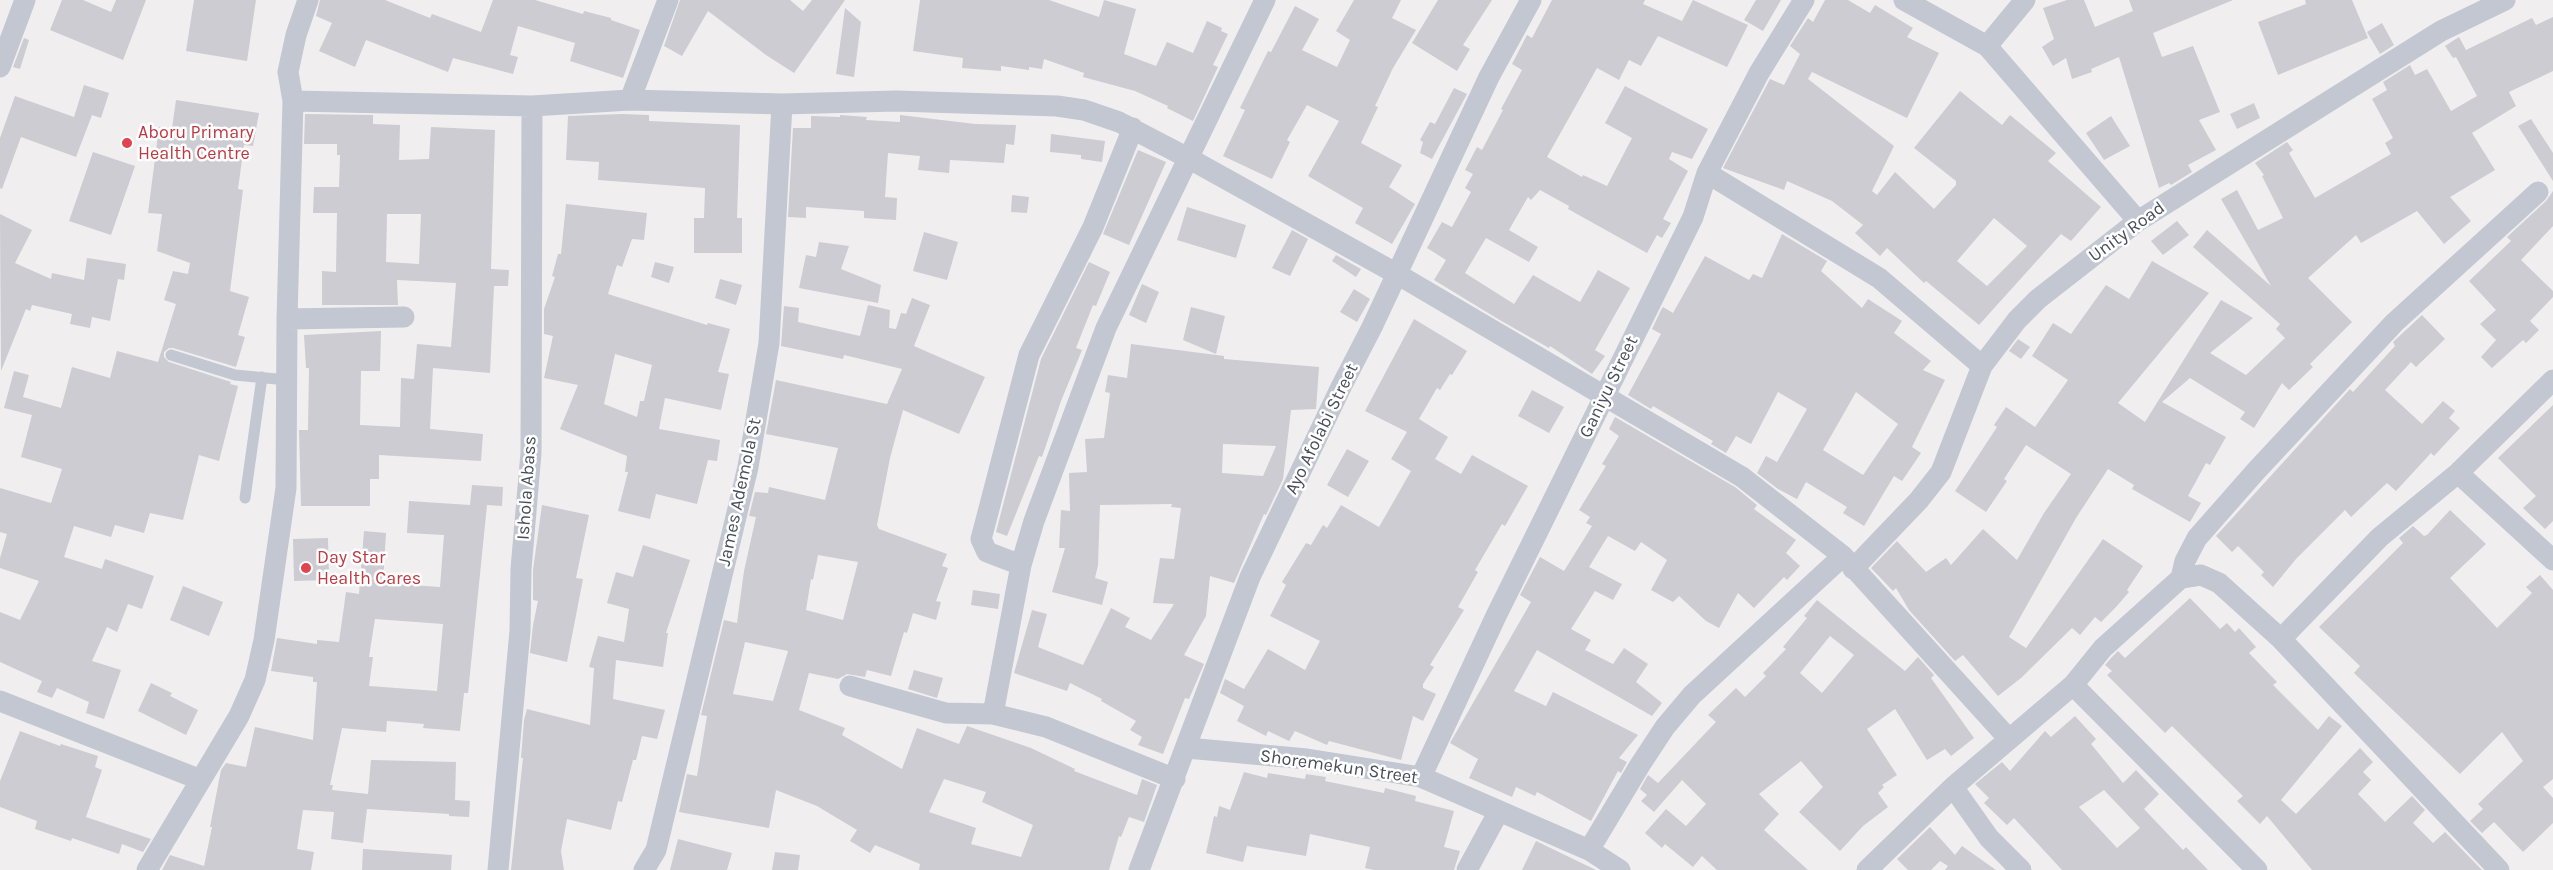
<!DOCTYPE html>
<style>
body{margin:0}
canvas{display:block;background:#f0eeee}
</style>
<canvas width="2553" height="870"></canvas>
<script>
const c = document.querySelector('canvas').getContext('2d');
c.lineJoin = 'round';
function fill(path, color) {
  c.fillStyle = color;
  c.fill(path, 'evenodd');
}
function shape(rows) {
  const path = new Path2D();
  for (const r of rows) {
    path.moveTo(r[0], r[1]);
    for (let i = 2; i < r.length; i += 2) path.lineTo(r[i], r[i + 1]);
  }
  return path;
}
function trace(path, color, width, dash) {
  c.strokeStyle = color;
  c.lineWidth = width;
  c.lineCap = dash ? 'butt' : 'round';
  c.setLineDash(dash || []);
  c.stroke(path);
}
function label(font, color, halo, rows, align = 'center') {
  c.font = font + ' Karla,sans-serif';
  c.lineWidth = 5;
  c.setLineDash([]);
  c.textBaseline = 'middle';
  c.strokeStyle = halo;
  c.fillStyle = color;
  for (const [text, x, y, turn = 0] of rows) {
    c.save();
    c.translate(x, y);
    c.rotate((+turn || 0) * Math.PI / 180);
    c.textAlign = isNaN(turn) ? turn : align;
    if (halo) c.strokeText(text, 0, 0);
    c.fillText(text, 0, 0);
    c.restore();
  }
}
const building = shape([
 [62,0,83,0,111,12,116,0,146,0,123,60,50,30],
 [194,0,256,0,247,61,186,51],
 [320,0,385,0,430,18,432,14,481,32,493,0,535,0,583,14,584,11,611,18,611,20,640,30,623,78,570,61,575,43,518,26,510,55,518,57,513,74,453,58,448,72,366,40,355,67,319,51,332,23,316,16],
 [680,0,790,0,803,11,812,0,845,0,794,73,766,55,708,11,682,56,664,46],
 [920,0,1049,0,1099,17,1104,0,1136,9,1124,54,1156,66,1167,42,1193,53,1207,21,1222,28,1221,31,1228,34,1213,65,1218,67,1193,121,1167,108,1168,106,1135,91,1083,77,1084,73,1044,59,1042,69,1029,67,1029,70,1001,66,1001,71,962,68,963,58,913,51],
 [1354,0,1401,0,1392,18,1416,30,1393,68,1375,106,1378,107,1361,143,1402,165,1389,187,1415,204,1392,244,1355,223,1363,208,1308,176,1339,121,1307,105,1287,140,1290,142,1272,179,1223,156,1245,110,1240,108,1268,51,1271,52,1295,6,1319,19,1302,50,1337,67,1350,40,1336,31],
 [1438,0,1492,0,1463,45,1470,49,1457,71,1412,43],
 [1552,0,1645,0,1643,4,1682,21,1693,0,1748,25,1727,67,1658,36,1641,66,1629,60,1619,80,1597,68,1547,157,1582,177,1583,175,1607,186,1632,138,1605,123,1625,86,1708,129,1692,159,1672,152,1669,159,1688,171,1663,219,1671,223,1662,238,1657,235,1647,253,1568,209,1569,206,1540,190,1531,200,1528,197,1509,230,1538,247,1529,262,1486,238,1465,273,1514,304,1533,275,1580,302,1598,270,1630,288,1595,350,1605,356,1592,374,1550,346,1549,348,1498,319,1434,280,1446,260,1427,248,1442,222,1452,227,1471,192,1465,188,1473,174,1465,170,1477,147,1482,150,1503,110,1501,109,1522,70,1512,64,1527,35,1532,38],
 [1756,0,1781,0,1763,31,1744,20],
 [1825,0,1848,0,1870,13,1875,5,1913,28,1907,37,1939,53,1907,118,1812,72,1808,79,1894,146,1872,191,1877,195,1895,172,1934,209,1956,185,1956,181,1914,148,1960,91,2002,125,2010,115,2056,153,2048,161,2101,207,2071,241,2061,234,1979,325,1926,281,1924,283,1887,248,1880,256,1855,233,1863,225,1832,201,1787,181,1784,190,1723,168,1770,79,1784,85,1800,54,1790,46,1808,18,1813,22],
 [1994,218,2027,246,1987,286,1957,261],
 [2067,0,2084,0,2095,27,2133,11,2129,0,2233,0,2153,33,2162,57,2193,46,2220,112,2199,120,2216,150,2188,165,2192,172,2171,185,2169,183,2159,188,2119,57,2091,69,2092,72,2072,79,2066,58,2053,66,2042,47,2054,39,2043,8],
 [2305,0,2352,0,2368,38,2278,75,2258,22,2306,4],
 [845,8,861,22,854,77,836,74],
 [2553,17,2553,71,2509,92,2516,106,2472,133,2495,170,2450,197,2471,221,2444,244,2417,211,2361,243,2356,235,2308,278,2352,322,2310,364,2313,367,2289,390,2282,383,2254,428,2240,419,2245,412,2190,378,2162,402,2226,437,2210,465,2206,463,2188,496,2201,503,2190,522,2132,489,2134,485,2108,469,2076,518,2009,637,2026,648,2103,539,2143,566,2127,590,2129,592,2116,607,2101,622,2095,617,2080,635,2072,628,2021,678,1998,696,1963,655,1955,661,1909,610,1896,588,1893,591,1871,568,1897,541,1926,572,1946,558,1951,565,1983,529,2017,560,2044,513,2071,474,2026,445,2004,479,2007,481,1986,512,1955,491,1997,427,1994,425,2006,407,2035,427,2068,380,2032,356,2053,323,2071,334,2106,285,2129,299,2152,261,2209,293,2118,403,2145,422,2221,300,2253,318,2210,353,2246,375,2285,338,2276,329,2280,324,2193,247,2207,230,2271,286,2221,199,2237,190,2258,230,2283,218,2262,176,2264,175,2255,163,2287,142,2293,150,2289,153,2315,198,2391,154,2385,143,2393,138,2372,99,2387,90,2383,82,2410,65,2415,75,2427,69,2451,111,2477,96,2456,57,2453,58,2445,46,2459,37,2466,50,2532,18,2536,25],
 [2382,23,2394,45,2380,54,2367,32],
 [24,38,29,40,20,69,13,67],
 [84,85,109,93,101,118,92,115,76,157,21,137,2,189,0,188,0,138,15,96,74,117],
 [1454,88,1467,94,1432,159,1420,153,1423,142,1420,140,1430,122,1435,124],
 [176,100,259,113,253,146,244,145,238,189,243,190,230,291,249,297,238,335,245,337,236,367,173,348,169,348,164,352,164,357,169,362,231,382,230,384,238,386,219,461,199,455,183,520,150,513,144,533,115,525,111,537,74,526,64,557,102,569,105,559,154,576,142,609,128,604,117,632,107,627,92,661,121,670,104,719,86,713,89,702,57,688,52,698,37,692,42,681,0,662,0,612,20,620,39,581,0,568,0,558,7,534,0,532,0,488,51,503,62,469,21,457,32,415,4,408,14,371,29,375,23,397,61,408,72,367,110,378,117,351,158,362,176,304,164,300,173,271,188,274,190,263,157,251,162,214,148,213,159,127,172,128],
 [2254,103,2260,118,2237,129,2230,114],
 [305,114,373,115,373,124,400,125,399,160,429,159,431,127,495,130,491,269,509,270,508,286,494,286,490,373,433,368,430,429,483,434,481,461,379,455,379,479,370,479,370,506,301,506,299,430,308,430,309,368,306,368,304,335,381,331,380,371,361,371,360,425,400,427,401,378,414,379,417,344,451,347,456,283,397,280,398,305,322,305,322,271,336,272,337,213,313,213,314,187,339,187,340,155,337,155,337,144,304,144],
 [387,214,421,214,419,264,386,262],
 [622,114,649,115,649,121,740,125,737,218,742,218,742,253,694,253,694,218,704,218,705,188,598,180,599,162,566,160,568,116],
 [840,115,867,117,866,120,900,122,900,115,975,124,1016,125,1014,145,1006,144,1004,163,950,160,949,173,918,170,920,156,888,153,885,197,897,198,896,220,864,218,864,211,806,207,806,218,788,217,793,128,811,128,811,116,840,117],
 [2111,116,2130,146,2104,160,2086,133],
 [2531,119,2553,153,2553,181,2518,126],
 [1051,134,1105,141,1102,162,1081,159,1081,155,1050,152],
 [1138,150,1166,162,1129,245,1103,234],
 [93,152,135,166,111,235,69,221],
 [2553,191,2553,226,2521,260,2553,291,2553,297,2530,321,2539,330,2526,343,2523,340,2492,368,2481,357,2496,340,2480,324,2496,310,2469,281,2511,241,2507,237,2546,201],
 [1012,195,1029,197,1027,213,1011,212],
 [566,204,647,213,644,240,632,239,622,267,617,265,608,294,707,325,708,323,730,329,718,372,729,374,721,410,665,398,659,429,720,440,717,461,708,460,697,504,656,494,650,519,618,511,628,472,625,472,627,456,560,429,578,385,544,378,553,336,544,334,544,309,555,277,552,276,558,254,561,254],
 [615,354,652,365,644,401,640,401,637,417,604,404],
 [1187,207,1246,225,1236,258,1177,240],
 [0,214,32,230,15,263,51,279,52,273,84,280,87,258,126,264,124,280,118,279,110,321,92,317,90,328,70,324,72,314,32,305,30,311,26,309,1,371],
 [2177,221,2189,235,2163,255,2151,241],
 [1292,230,1308,239,1290,276,1272,268],
 [924,232,958,242,947,280,913,271],
 [1782,234,1827,261,1821,271,1862,308,1868,299,1902,321,1894,333,1931,361,1923,370,1945,380,1912,447,1921,453,1902,481,1894,476,1864,526,1843,513,1847,507,1806,482,1797,499,1778,489,1757,473,1766,456,1777,462,1807,409,1778,392,1751,444,1736,436,1726,453,1711,444,1713,441,1653,406,1651,409,1628,395,1661,334,1652,329,1661,310,1663,307,1673,313,1705,256,1749,280,1753,274,1762,278],
 [1856,392,1898,424,1863,475,1823,450],
 [819,242,849,246,841,269,881,285,878,303,799,288,806,255,816,257],
 [1336,255,1361,269,1356,277,1332,261],
 [655,262,674,267,669,283,651,277],
 [1089,262,1110,272,1096,306,1093,305,1076,348,1082,350,1061,401,1042,457,1039,456,1007,536,996,532,1041,359],
 [720,279,742,285,736,305,715,298],
 [1142,284,1159,292,1146,323,1129,315],
 [1354,289,1370,299,1357,322,1340,312],
 [912,298,930,305,914,346,985,377,959,434,903,410,890,458,877,525,879,529,947,554,942,566,948,568,936,601,941,602,936,620,913,613,907,633,904,632,891,676,867,670,865,677,847,674,838,679,809,673,799,710,845,728,842,735,902,769,917,728,959,744,967,726,1031,748,1075,769,1074,771,1137,795,1142,779,1157,785,1144,822,1129,817,1121,837,1119,836,1109,870,919,870,920,864,875,845,870,853,850,841,857,830,817,806,776,790,769,828,679,812,687,774,697,776,707,716,701,715,724,620,737,623,744,571,756,517,749,516,755,492,768,493,769,487,825,500,838,448,766,434,776,380,887,404,902,369,844,355,843,359,781,346,784,306,799,308,798,322,860,336,868,305,890,310,889,328,896,329,901,313,906,314],
 [818,555,858,562,843,620,806,610,811,579,813,580],
 [745,642,788,651,773,701,733,694],
 [944,779,986,792,982,802,1033,825,1021,857,971,844,976,828,929,812],
 [1191,307,1225,316,1216,354,1183,340],
 [2422,315,2445,339,2416,367,2411,362,2385,390,2422,424,2443,401,2455,411,2449,418,2460,428,2434,456,2431,453,2396,491,2387,483,2351,517,2345,510,2296,559,2273,587,2261,575,2264,572,2238,546,2232,552,2216,536,2350,389,2353,392,2395,346,2393,342],
 [1414,319,1467,351,1452,375,1450,374,1440,390,1437,388,1419,419,1448,437,1435,459,1461,474,1472,455,1528,486,1505,526,1502,524,1475,570,1478,572,1458,607,1464,610,1430,665,1434,667,1423,684,1423,688,1436,694,1423,721,1413,716,1401,760,1329,741,1327,745,1295,731,1289,741,1268,731,1266,736,1237,721,1244,706,1220,693,1225,679,1244,689,1268,649,1305,670,1320,641,1270,616,1286,585,1282,582,1306,543,1311,545,1323,525,1327,528,1341,505,1379,527,1411,471,1391,459,1407,432,1365,411],
 [2018,339,2030,347,2021,359,2009,351],
 [1131,344,1224,356,1224,359,1319,367,1316,409,1291,410,1283,479,1266,515,1264,514,1234,583,1210,576,1206,616,1184,655,1204,664,1189,699,1185,698,1163,754,1138,745,1142,737,1130,730,1136,721,1101,701,1102,699,1070,683,1067,691,1014,673,1032,610,1047,614,1038,647,1083,665,1111,608,1130,618,1125,627,1151,640,1174,604,1153,603,1160,558,1174,559,1181,508,1171,507,1172,504,1100,505,1098,565,1095,578,1108,582,1102,605,1052,592,1065,548,1059,548,1061,510,1070,511,1069,473,1087,472,1085,439,1104,438,1110,393,1105,392,1108,375,1127,378],
 [1223,444,1276,446,1263,476,1222,473],
 [1532,390,1564,407,1549,433,1518,416],
 [2553,405,2553,521,2545,529,2523,508,2536,496,2498,458],
 [1615,417,1735,487,1757,505,1754,509,1796,540,1786,553,1800,566,1787,580,1784,577,1754,608,1738,593,1719,628,1706,621,1679,596,1673,602,1651,590,1667,560,1641,542,1635,551,1608,536,1589,567,1622,584,1613,600,1595,591,1571,629,1591,640,1585,650,1613,664,1624,648,1648,664,1636,682,1662,703,1652,716,1537,650,1514,691,1546,706,1553,692,1638,735,1619,758,1627,762,1621,773,1618,771,1591,821,1537,792,1535,796,1516,787,1512,797,1469,778,1478,759,1450,743,1531,602,1520,595,1540,557,1564,571,1592,526,1586,523,1590,517,1579,510,1606,466,1602,464,1619,436,1609,429],
 [1347,449,1369,461,1348,497,1327,485],
 [472,485,503,487,502,506,487,505,468,693,464,693,460,731,423,728,424,724,387,721,386,732,342,728,330,785,333,785,332,790,368,794,371,760,456,762,455,800,470,801,469,817,449,816,449,814,367,809,363,843,331,839,334,812,303,810,297,849,314,852,311,870,162,870,170,855,204,866,212,827,210,827,221,770,226,763,246,767,255,727,313,740,317,682,313,682,313,677,271,671,277,638,317,644,317,640,339,642,346,592,359,594,364,531,386,533,383,583,440,587,444,535,407,533,409,501,470,505],
 [375,619,443,624,437,691,369,686,373,657,369,657],
 [542,505,589,515,576,578,583,579,567,662,530,653,533,625,538,601,533,600,533,570],
 [2450,510,2486,544,2450,578,2497,628,2532,593,2526,587,2540,575,2553,590,2553,779,2543,787,2553,798,2553,823,2523,852,2494,822,2482,833,2470,821,2483,809,2478,804,2523,761,2502,732,2460,774,2354,673,2360,666,2319,627,2403,543,2399,538,2413,526,2424,536,2427,535],
 [328,538,329,580,294,581,293,539],
 [643,545,690,560,666,633,668,633,663,667,616,660,613,699,665,710,657,739,642,736,636,760,633,760,622,802,618,801,611,830,567,819,561,851,564,870,511,870,523,758,521,758,524,720,527,709,590,725,594,668,589,667,598,636,624,642,629,609,607,603,616,572,633,577],
 [183,586,223,602,209,636,170,620],
 [973,590,1000,594,998,609,971,605],
 [2190,598,2220,629,2227,623,2235,632,2239,628,2256,647,2249,653,2277,682,2273,685,2318,730,2329,716,2342,726,2281,800,2296,814,2360,748,2373,762,2363,772,2371,780,2358,794,2385,822,2412,796,2425,810,2413,823,2433,843,2445,832,2482,870,2312,870,2267,816,2260,824,2237,801,2243,796,2172,726,2165,733,2107,675,2112,671,2105,665,2112,657,2118,651,2125,658],
 [1817,600,1905,671,1918,657,1934,675,1931,678,1974,738,1951,756,1945,749,1927,760,1895,709,1867,729,1897,775,1882,785,1884,787,1878,793,1888,807,1863,826,1840,851,1799,812,1823,787,1801,761,1759,794,1779,814,1764,830,1808,870,1717,870,1702,856,1693,867,1665,844,1662,848,1645,833,1666,809,1686,826,1706,804,1682,780,1654,812,1641,801,1647,795,1640,789,1648,775,1658,783,1716,722,1708,715,1736,688,1745,697,1766,676,1763,673,1786,649,1783,647,1807,618,1804,616],
 [1830,636,1854,655,1822,693,1800,673],
 [914,670,943,678,937,698,908,689],
 [151,683,172,693,170,696,198,710,186,735,138,711],
 [2075,716,2096,739,2091,744,2123,783,2136,770,2159,794,2144,809,2183,850,2186,847,2208,870,2062,870,2014,818,2007,825,1984,803,1989,798,1975,784,2002,762,2010,771,2045,731,2051,737],
 [2104,790,2140,828,2117,848,2079,807],
 [20,731,60,746,61,744,98,756,95,767,102,770,86,817,151,839,143,852,122,844,119,854,72,838,71,841,35,829,37,821,0,807,0,781],
 [1244,772,1267,778,1268,773,1305,779,1306,774,1326,777,1325,781,1384,793,1385,788,1416,796,1415,801,1454,811,1444,847,1460,851,1454,870,1374,870,1365,868,1370,847,1310,834,1306,856,1247,846,1243,862,1206,853,1214,816,1217,817,1219,806,1230,810],
 [1930,827,1955,855,1962,846,1996,870,1945,870,1948,866,1940,861,1931,870,1908,870,1897,859],
 [678,839,732,853,727,870,670,870],
 [1536,841,1596,870,1522,870],
 [363,849,452,855,451,870,362,870],
 [775,852,800,855,798,870,772,870]
]);
const lane = shape([
 [171,355,235,375,287,380],
 [245,498,262,377]
]);
const street = shape([
 [1904,0,1987,46,2138,221],
 [1987,46,2025,0],
 [0,67,25,0],
 [630,100,668,0],
 [293,101,532,106,630,100,782,104,896,101,1057,106,1084,110,1119,122,1190,159,1397,274,1742,477,1843,556,2008,738],
 [1707,173,1879,278,1982,366],
 [287,319,404,317],
 [2458,473,2553,560],
 [1021,565,987,552,981,539,985,524,1029,355,1093,227,1133,128],
 [1853,569,1919,500,1941,472,1982,366,2017,320,2038,299,2138,221,2441,31,2505,0],
 [2181,578,2201,575,2219,583,2281,639,2499,870],
 [2281,639,2380,537,2458,473,2553,380],
 [2073,685,2257,870],
 [850,686,946,713,993,714,1046,727,1175,779],
 [0,701,201,780],
 [993,714,1021,565,1034,521,1106,328,1265,0],
 [1187,748,1307,759,1421,777,1589,850,1620,870],
 [1421,777,1496,616,1693,217,1707,173,1759,73,1804,0],
 [1953,787,1989,838,2021,870],
 [1589,850,1640,765,1665,727,1692,695,1843,556],
 [147,870,239,716,255,680,264,640,286,488,287,319,293,101,288,72,296,35,308,0],
 [498,870,520,631,521,569,531,453,532,106],
 [644,870,656,850,748,467,769,343,782,104],
 [1139,870,1250,577,1341,387,1372,327,1489,77,1531,0],
 [1467,870,1499,811],
 [1867,870,1953,787,2073,685,2103,648,2181,578,2185,561,2197,538,2256,471,2394,323,2538,192]
]);
const markers = [
 [127,143,6,"#e0444e"],
 [306,568,6,"#e0444e"]
];
const healthNames = [
 ["Aboru Primary",138,133],
 ["Health Centre",138,154],
 ["Day Star",317,558],
 ["Health Cares",317,579]
];
const streetNames = [
 ["Unity Road",2127,232,-36],
 ["Ganiyu Street",1609,387,-64],
 ["Ayo Afolabi Street",1322,429,-64],
 ["Ishola Abass",527,488,-86],
 ["James Ademola St",740,492,-78],
 ["Shoremekun Street",1339,767,8]
];
fill(building, '#ccccd2');
trace(lane, '#c2c7d2', 11);
trace(street, '#c2c7d2', 21);
for (const [x, y, r, color] of markers) {
  const dot = new Path2D();
  dot.arc(x, y, r, 0, 2 * Math.PI);
  c.fillStyle = color;
  c.fill(dot);
  trace(dot, '#fff', 2);
}
label('18px', '#be3a42', '#fff', healthNames, 'left');
label('18px', '#484e59', '#fff', streetNames);
</script>
